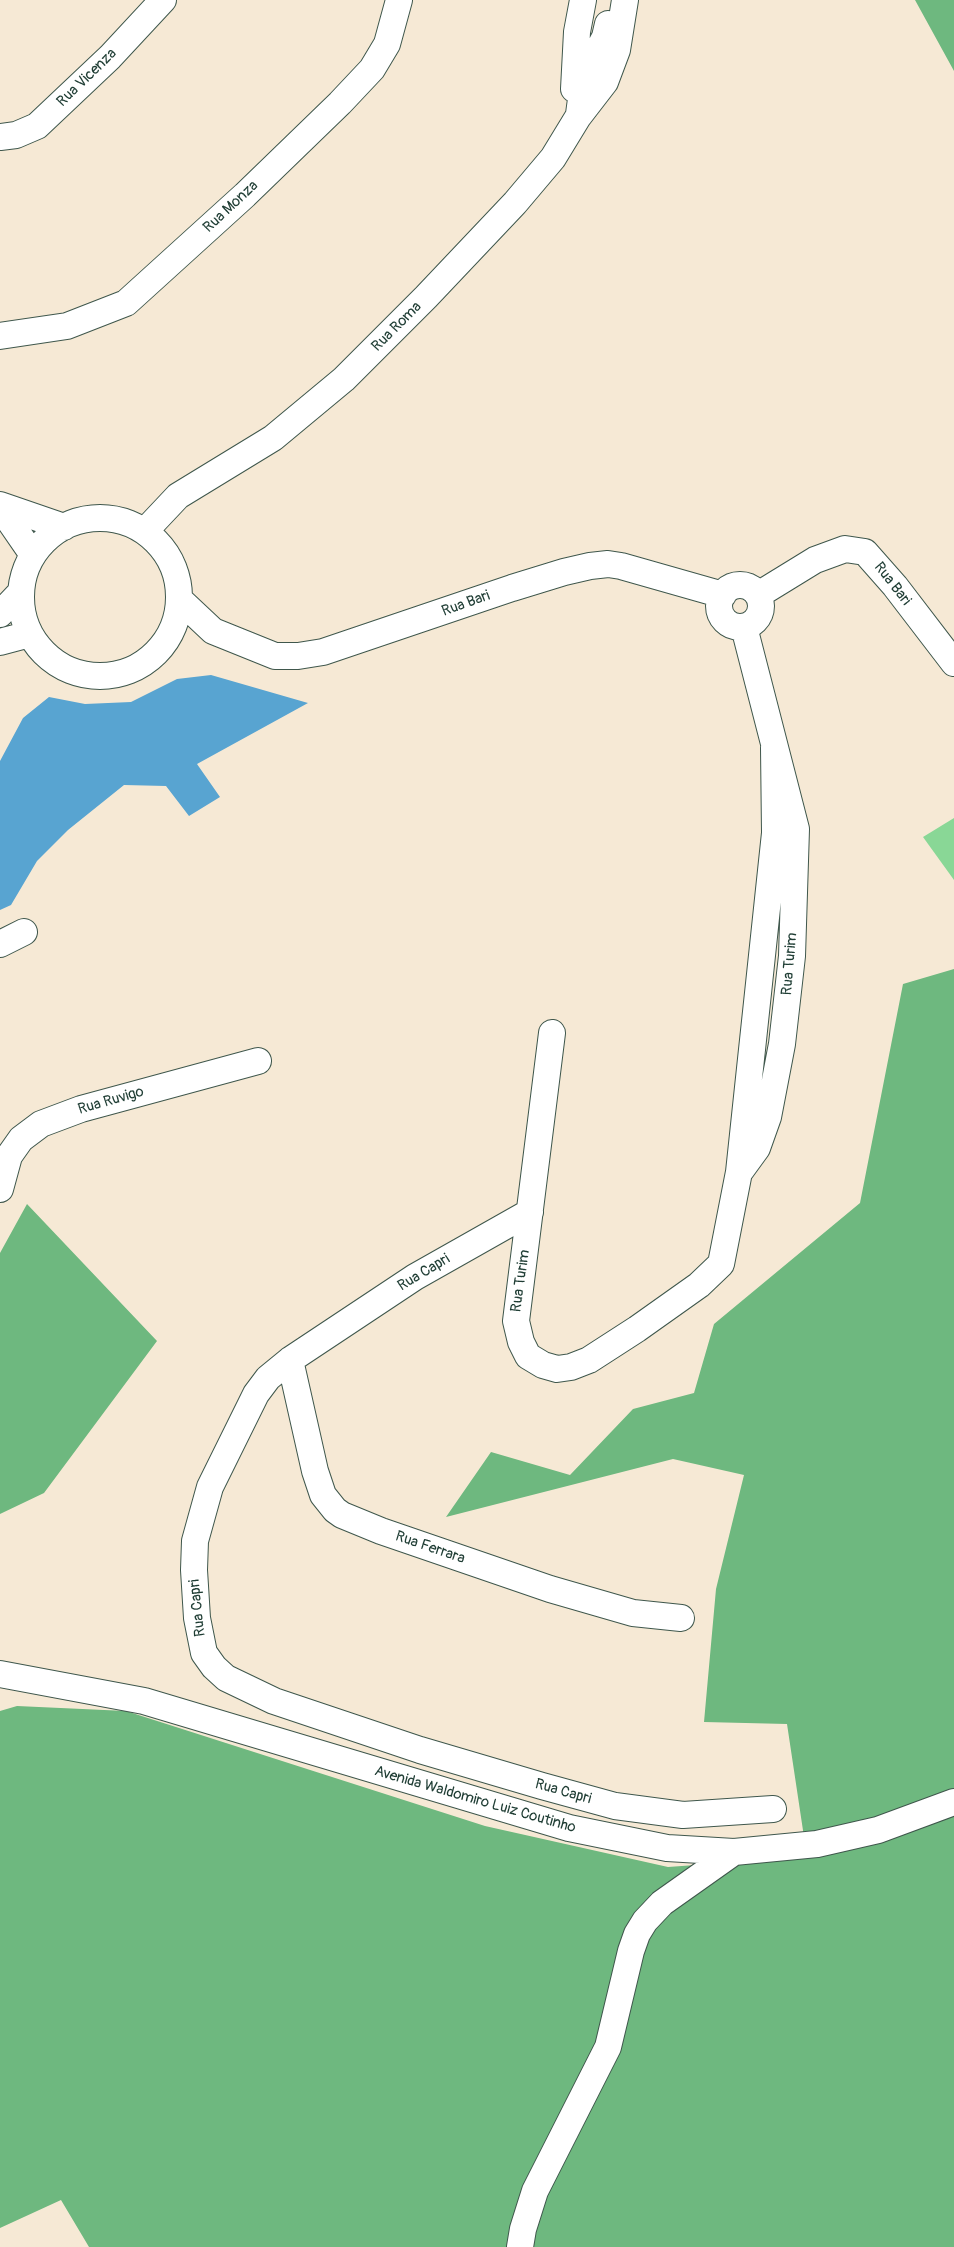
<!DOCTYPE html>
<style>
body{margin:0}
canvas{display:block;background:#f6e9d5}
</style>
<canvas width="954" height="2247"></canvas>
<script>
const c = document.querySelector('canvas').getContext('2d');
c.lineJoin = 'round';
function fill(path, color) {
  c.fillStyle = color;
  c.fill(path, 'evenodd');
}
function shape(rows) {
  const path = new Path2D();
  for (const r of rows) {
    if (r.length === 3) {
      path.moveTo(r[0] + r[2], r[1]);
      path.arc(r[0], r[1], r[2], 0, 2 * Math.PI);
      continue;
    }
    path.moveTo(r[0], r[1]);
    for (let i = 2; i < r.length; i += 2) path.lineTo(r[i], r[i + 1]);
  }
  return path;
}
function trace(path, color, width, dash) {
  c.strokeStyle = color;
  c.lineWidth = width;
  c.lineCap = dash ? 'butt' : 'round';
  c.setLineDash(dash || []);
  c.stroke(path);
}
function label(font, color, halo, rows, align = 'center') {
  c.font = font + ' Pangolin,sans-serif';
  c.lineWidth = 4;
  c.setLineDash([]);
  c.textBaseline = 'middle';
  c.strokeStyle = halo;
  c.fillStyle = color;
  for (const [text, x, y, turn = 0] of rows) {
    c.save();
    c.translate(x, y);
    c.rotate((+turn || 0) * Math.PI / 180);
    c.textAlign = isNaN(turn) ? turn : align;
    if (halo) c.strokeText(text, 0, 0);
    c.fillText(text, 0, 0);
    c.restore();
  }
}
const green = shape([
 [954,818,954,880,923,837]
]);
const forest = shape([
 [915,0,954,0,954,71],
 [954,969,954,2247,89,2247,61,2200,0,2228,0,1711,17,1706,126,1711,485,1826,668,1867,807,1857,787,1724,704,1722,716,1589,744,1475,673,1459,446,1517,491,1452,570,1475,633,1409,694,1393,714,1324,860,1203,903,984],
 [27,1204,157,1341,44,1493,0,1514,0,1253]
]);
const water = shape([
 [211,675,308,703,197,764,220,797,189,816,166,786,124,785,68,830,37,861,11,905,0,910,0,761,23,718,49,697,85,704,131,702,177,679]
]);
const minor = shape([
 [574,89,577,32,583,0],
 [579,114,584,77,605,37,608,24],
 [0,137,16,135,37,126,110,57,163,0],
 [0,336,67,326,126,303,245,195,340,103,372,69,387,44,399,0],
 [0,505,64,527],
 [0,507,33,555],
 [100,597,79],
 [145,531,178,496,273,438,344,379,426,297,515,203,553,158,578,117,605,82,617,50,625,0],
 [740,606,21],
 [758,595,815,560,845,549,865,552,895,586,954,663],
 [180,600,213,631,275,656,298,656,323,652,512,588,564,572,590,566,608,564,621,566,723,595],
 [0,614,21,592],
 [0,642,30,634],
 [0,944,24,932],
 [552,1033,516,1321,521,1342,528,1356,543,1365,557,1369,571,1367,589,1360,637,1329,699,1285,721,1264,739,1172,775,833,774,748],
 [741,1170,757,1148,768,1117,782,1044,792,956,796,829,744,627],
 [0,1189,9,1156,21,1139,41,1124,81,1109,258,1061],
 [530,1212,415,1277,290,1360,268,1378,256,1394,210,1487,195,1541,194,1570,197,1618,204,1653,214,1667,226,1678,274,1701,420,1750,542,1786,615,1806,683,1815,773,1809],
 [290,1360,315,1471,323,1495,335,1510,342,1515,381,1531,550,1589,633,1613,681,1618],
 [0,1674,144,1701,569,1828,667,1848,734,1852,817,1844,878,1830,954,1802],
 [520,2247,523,2229,535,2191,608,2047,631,1951,637,1934,645,1921,662,1903,734,1852]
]);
const streetNames = [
 ["Rua Vicenza",87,78,-44],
 ["Rua Monza",231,207,-43],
 ["Rua Roma",397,327,-45],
 ["Rua Bari",892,584,52],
 ["Rua Bari",466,604,-20],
 ["Rua Turim",790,964,-85],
 ["Rua Ruvigo",111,1101,-16],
 ["Rua Capri",424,1273,-31],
 ["Rua Turim",521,1281,-82],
 ["Rua Ferrara",430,1548,19],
 ["Rua Capri",198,1608,-96],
 ["Rua Capri",563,1792,16],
 ["Avenida Waldomiro Luiz Coutinho",475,1800,16]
];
fill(green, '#89d796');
fill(forest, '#6eb87f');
fill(water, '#58a4d1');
trace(minor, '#3f574c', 28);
trace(minor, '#fff', 26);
label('15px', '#1f3d34', '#fff', streetNames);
</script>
